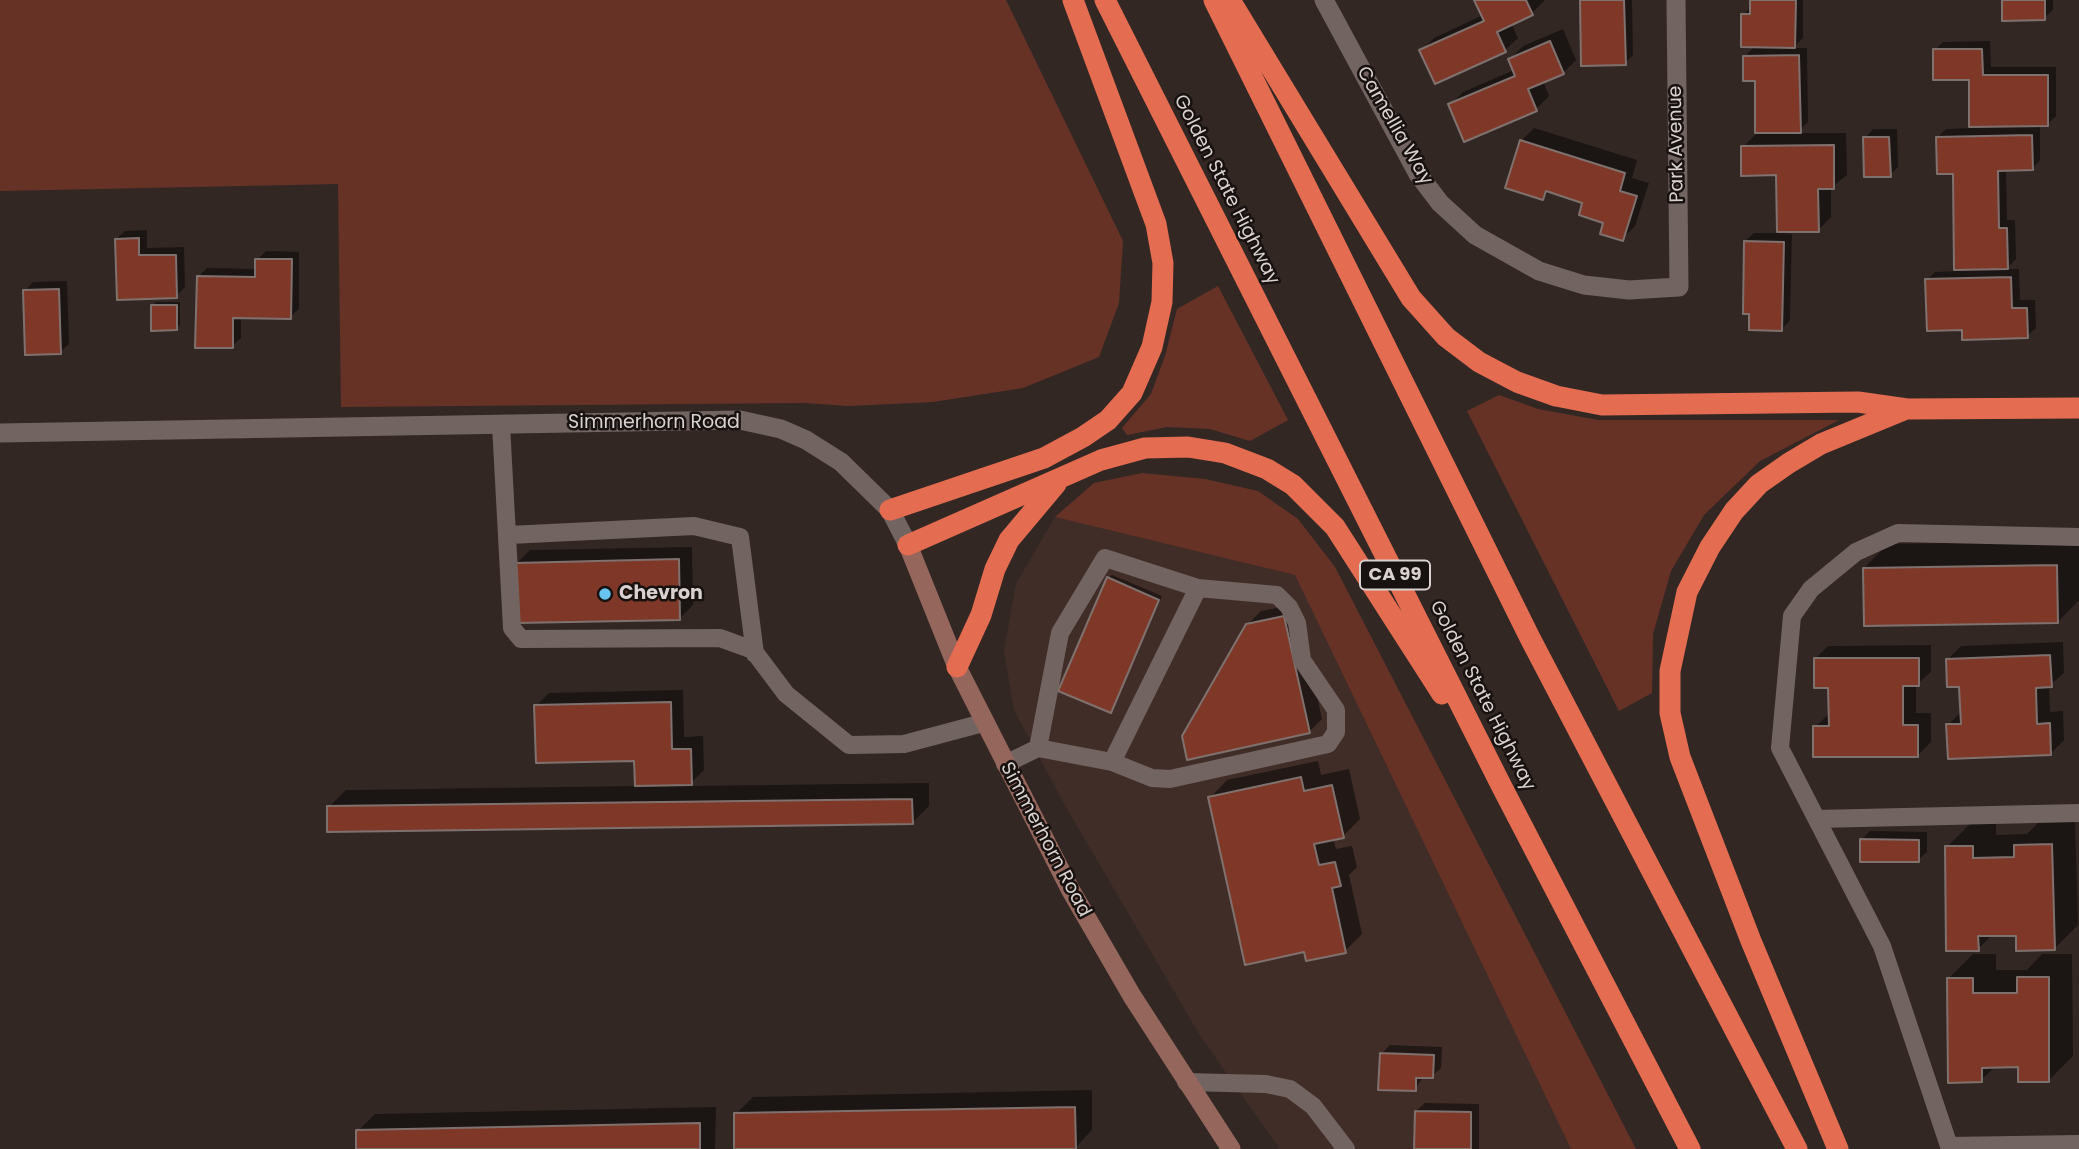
<!DOCTYPE html>
<style>
body{margin:0}
canvas{display:block;background:#332724}
</style>
<canvas width="2079" height="1149"></canvas>
<script>
const c = document.querySelector('canvas').getContext('2d');
c.lineJoin = 'round';
function fill(path, color) {
  c.fillStyle = color;
  c.fill(path, 'evenodd');
}
function shape(rows) {
  const path = new Path2D();
  for (const r of rows) {
    path.moveTo(r[0], r[1]);
    for (let i = 2; i < r.length; i += 2) path.lineTo(r[i], r[i + 1]);
  }
  return path;
}
function trace(path, color, width, dash) {
  c.strokeStyle = color;
  c.lineWidth = width;
  c.lineCap = dash ? 'butt' : 'round';
  c.setLineDash(dash || []);
  c.stroke(path);
}
function label(font, color, halo, rows, align = 'center') {
  c.font = font + ' Poppins,sans-serif';
  c.lineWidth = 5;
  c.setLineDash([]);
  c.textBaseline = 'middle';
  c.strokeStyle = halo;
  c.fillStyle = color;
  for (const [text, x, y, turn = 0] of rows) {
    c.save();
    c.translate(x, y);
    c.rotate((+turn || 0) * Math.PI / 180);
    c.textAlign = isNaN(turn) ? turn : align;
    if (halo) c.strokeText(text, 0, 0);
    c.fillText(text, 0, 0);
    c.restore();
  }
}
const built = shape([
 [1055,517,1295,575,1571,1149,1280,1149,1201,1037,1066,807,1014,710,1004,651,1016,584]
]);
const green = shape([
 [0,0,1006,0,1123,241,1119,303,1099,357,1023,388,933,402,848,406,805,403,341,407,338,184,0,191],
 [1218,286,1288,420,1250,441,1210,429,1167,427,1127,435,1122,428,1151,394,1165,356,1177,309],
 [1499,395,1538,409,1598,420,1839,420,1760,461,1704,515,1671,571,1653,634,1652,693,1619,711,1467,411],
 [1142,473,1205,479,1258,491,1298,519,1335,567,1636,1149,1571,1149,1295,575,1055,517,1094,483]
]);
const shadow = shape([
 [1476,0,1545,0,1532,13,1511,23,1518,38,1505,50,1421,51,1434,38,1483,15],
 [1582,0,1632,0,1633,55,1625,63],
 [1752,0,1803,0,1803,38,1793,48,1807,48,1808,122,1797,133,1846,133,1847,175,1831,188,1831,217,1818,230,1783,230,1783,233,1792,234,1790,320,1782,329,1745,241,1754,233,1778,233,1778,174,1743,147,1757,133,1756,80,1744,57,1755,46,1743,15,1752,6],
 [2004,0,2053,0,2053,10,2044,18],
 [1563,29,1576,60,1563,73,1543,81,1549,96,1536,109,1450,105,1463,92,1514,70,1510,59,1523,46],
 [1990,41,1991,67,2056,67,2056,116,2048,124,2040,124,2040,160,2032,169,2006,169,2007,220,2015,220,2016,259,2006,269,2019,269,2020,300,2035,300,2036,328,2027,336,1964,328,1927,280,1935,272,1956,271,1954,172,1938,137,1946,129,1971,128,1971,78,1935,50,1943,42],
 [1534,128,1637,160,1632,178,1649,183,1635,226,1622,239,1585,202,1550,191,1543,198,1521,141],
 [1873,129,1897,129,1898,167,1890,175,1865,138],
 [147,230,147,248,184,247,185,287,176,296,116,239,125,231],
 [266,251,299,252,299,309,290,317,241,317,241,338,232,346,198,277,207,268,257,269,257,260],
 [67,281,69,344,60,352,25,291,33,282],
 [156,302,180,302,180,325,176,328,152,306],
 [2079,541,2079,600,2058,622,1864,568,1888,544],
 [692,547,693,605,680,618,517,563,530,550],
 [1112,575,1162,596,1111,711,1108,578],
 [1297,604,1322,719,1309,732,1247,625,1261,611],
 [2063,642,2064,673,2049,686,2050,712,2063,711,2064,740,2051,753,1948,725,1962,711,1961,686,1948,659,1961,646],
 [1931,645,1931,672,1916,685,1916,713,1931,713,1931,742,1918,755,1815,727,1830,713,1830,686,1815,659,1828,646],
 [683,690,684,737,703,736,704,770,688,786,929,783,929,806,912,823,329,807,346,790,637,786,636,759,536,706,549,693],
 [1318,761,1321,775,1349,769,1360,819,1343,836,1333,838,1336,849,1352,846,1357,867,1349,875,1362,934,1345,951,1306,950,1210,798,1227,780],
 [2075,821,2078,925,2054,949,2018,934,1993,934,1978,949,1947,847,1971,823,1996,823,1996,835,2027,834,2039,822],
 [1870,831,1927,832,1927,852,1918,860,1861,840],
 [1973,954,1996,954,1996,970,2027,970,2042,954,2072,954,2073,1056,2049,1080,2019,1065,1996,1066,1981,1080,1949,978],
 [1390,1045,1442,1047,1441,1068,1432,1076,1424,1076,1415,1089,1381,1054],
 [1092,1090,1092,1130,1075,1148,736,1149,736,1114,753,1097],
 [1425,1103,1479,1104,1479,1149,1416,1149,1416,1111],
 [716,1107,715,1149,358,1149,358,1131,375,1114]
]);
const building = shape([
 [1474,0,1526,0,1533,15,1497,32,1506,52,1435,84,1419,50,1484,21,1474,0],
 [1580,0,1624,0,1626,65,1581,66,1580,0],
 [1750,0,1796,0,1795,48,1741,47,1741,14,1750,14,1750,0],
 [2002,0,2045,0,2045,20,2002,21,2002,0],
 [1550,41,1564,74,1528,89,1537,111,1464,142,1448,104,1515,76,1508,59,1550,41],
 [1933,49,1982,49,1983,75,2048,75,2048,126,1969,127,1969,80,1933,80,1933,49],
 [1799,55,1801,133,1755,133,1755,81,1743,81,1743,56,1799,55],
 [2032,135,2033,170,1998,171,1999,228,2007,228,2008,269,1954,270,1953,174,1937,174,1936,137,2032,135],
 [1863,137,1889,137,1891,177,1864,177,1863,137],
 [1520,140,1625,173,1620,191,1637,196,1623,241,1600,234,1603,223,1579,215,1582,203,1546,191,1543,200,1505,188,1520,140],
 [1834,145,1834,189,1818,189,1819,232,1777,232,1776,175,1741,176,1741,146,1834,145],
 [139,238,139,255,176,255,177,298,117,300,115,239,139,238],
 [1744,241,1784,242,1782,331,1749,330,1749,314,1743,314,1744,241],
 [255,259,292,259,291,319,233,318,233,348,195,348,197,276,255,277,255,259],
 [2011,277,2012,308,2027,308,2028,338,1962,340,1962,330,1927,331,1925,279,2011,277],
 [59,289,61,354,25,355,23,290,59,289],
 [151,305,177,305,177,330,151,331,151,305],
 [679,559,680,620,516,623,515,563,679,559],
 [2057,565,2058,623,1864,626,1863,568,2057,565],
 [1107,577,1159,600,1111,713,1058,691,1107,577],
 [1284,616,1310,733,1187,760,1182,736,1246,624,1284,616],
 [2050,655,2052,687,2036,688,2037,724,2050,723,2051,755,1948,759,1946,724,1961,724,1959,687,1947,687,1946,659,2050,655],
 [1814,658,1919,658,1919,686,1903,686,1903,725,1918,725,1918,757,1813,757,1813,726,1829,726,1828,688,1814,688,1814,658],
 [671,702,672,749,691,749,692,785,635,786,634,761,536,763,534,705,671,702],
 [1301,777,1304,791,1332,785,1344,838,1314,844,1319,865,1335,862,1341,886,1332,888,1346,953,1306,961,1304,952,1245,965,1208,797,1301,777],
 [912,799,913,824,327,832,327,806,912,799],
 [1860,839,1919,840,1919,862,1860,862,1860,839],
 [2052,844,2055,950,2016,951,2016,936,1978,936,1979,951,1946,951,1945,846,1973,846,1973,858,2014,857,2014,845,2052,844],
 [2017,977,2049,977,2049,1082,2018,1082,2018,1067,1982,1068,1982,1082,1948,1083,1947,978,1973,978,1973,993,2017,993,2017,977],
 [1380,1053,1434,1055,1433,1078,1416,1078,1416,1091,1378,1090,1380,1053],
 [1075,1107,1076,1149,734,1149,734,1113,1075,1107],
 [1415,1111,1471,1112,1471,1149,1414,1149,1415,1111],
 [700,1123,700,1149,356,1149,356,1130,700,1123]
]);
const service = shape([
 [501,425,512,628,521,639,720,638,753,650,786,694,849,745,904,744,983,723],
 [509,535,694,526,740,537,755,654],
 [2079,537,1898,533,1856,552,1811,589,1792,616,1780,748,1882,946,1949,1146,2079,1144],
 [1112,762,1198,588],
 [1005,764,1038,748,1112,762,1152,778,1170,779,1328,744,1336,732,1336,710,1302,660,1297,623,1289,607,1277,595,1198,588,1105,558,1060,633,1038,748],
 [1817,819,2079,813],
 [1186,1082,1266,1084,1290,1089,1313,1106,1346,1149]
]);
const minor = shape([
 [1324,0,1418,174,1440,203,1475,235,1539,271,1584,285,1629,290,1679,287,1676,0]
]);
const tertiary = shape([
 [0,433,740,420,781,429,806,440,841,462,890,510,908,545]
]);
const secondary = shape([
 [908,545,957,667,1070,889,1132,996,1231,1149]
]);
const motorway = shape([
 [1105,0,1502,787,1690,1149],
 [1214,0,1530,638,1797,1149],
 [1230,0,1411,298,1446,337,1479,362,1517,382,1556,396,1602,405,1858,402,1907,409,2079,408],
 [890,510,1044,458,1083,437,1108,420,1132,393,1152,347,1162,302,1163,263,1156,224,1073,0],
 [908,545,1101,460,1145,448,1188,447,1225,453,1267,469,1293,485,1335,527,1442,694],
 [957,667,981,615,995,569,1009,540,1056,484],
 [1838,1149,1751,941,1680,757,1670,713,1670,671,1687,592,1710,547,1734,511,1759,484,1789,463,1821,444,1906,409]
]);
const markers = [
 [605,594,7,"#66c4ef"]
];
const shields = [
 [1395,575,70]
];
const shieldNames = [
 ["CA 99",1395,575]
];
const streetNames = [
 ["Camellia Way",1394,126,60],
 ["Park Avenue",1677,144,-91],
 ["Golden State Highway",1226,190,63],
 ["Simmerhorn Road",654,423],
 ["Golden State Highway",1482,696,63],
 ["Simmerhorn Road",1045,840,62]
];
const poiNames = [
 ["Chevron",619,594]
];
fill(built, '#402d28');
fill(green, '#663226');
fill(shadow, '#0007');
fill(building, '#7f3828');
trace(building, '#7f716d', 2);
trace(service, '#726461', 18);
trace(minor, '#726461', 19);
trace(tertiary, '#726461', 19);
trace(secondary, '#94665c', 19);
trace(motorway, '#e46c50', 21);
for (const [x, y, r, color] of markers) {
  const dot = new Path2D();
  dot.arc(x, y, r, 0, 2 * Math.PI);
  c.fillStyle = color;
  c.fill(dot);
  trace(dot, '#171110', 2.5);
}
for (const [x, y, w] of shields) {
  const box = new Path2D();
  box.roundRect(x - w / 2, y - 14.5, w, 29, 5);
  c.fillStyle = '#171110';
  c.fill(box);
  trace(box, '#d9d1cf', 2);
}
label('bold 18px', '#d9d1cf', null, shieldNames);
label('19px', '#d9d1cf', '#171110', streetNames);
label('bold 19px', '#d9d1cf', '#171110', poiNames, 'left');
</script>
